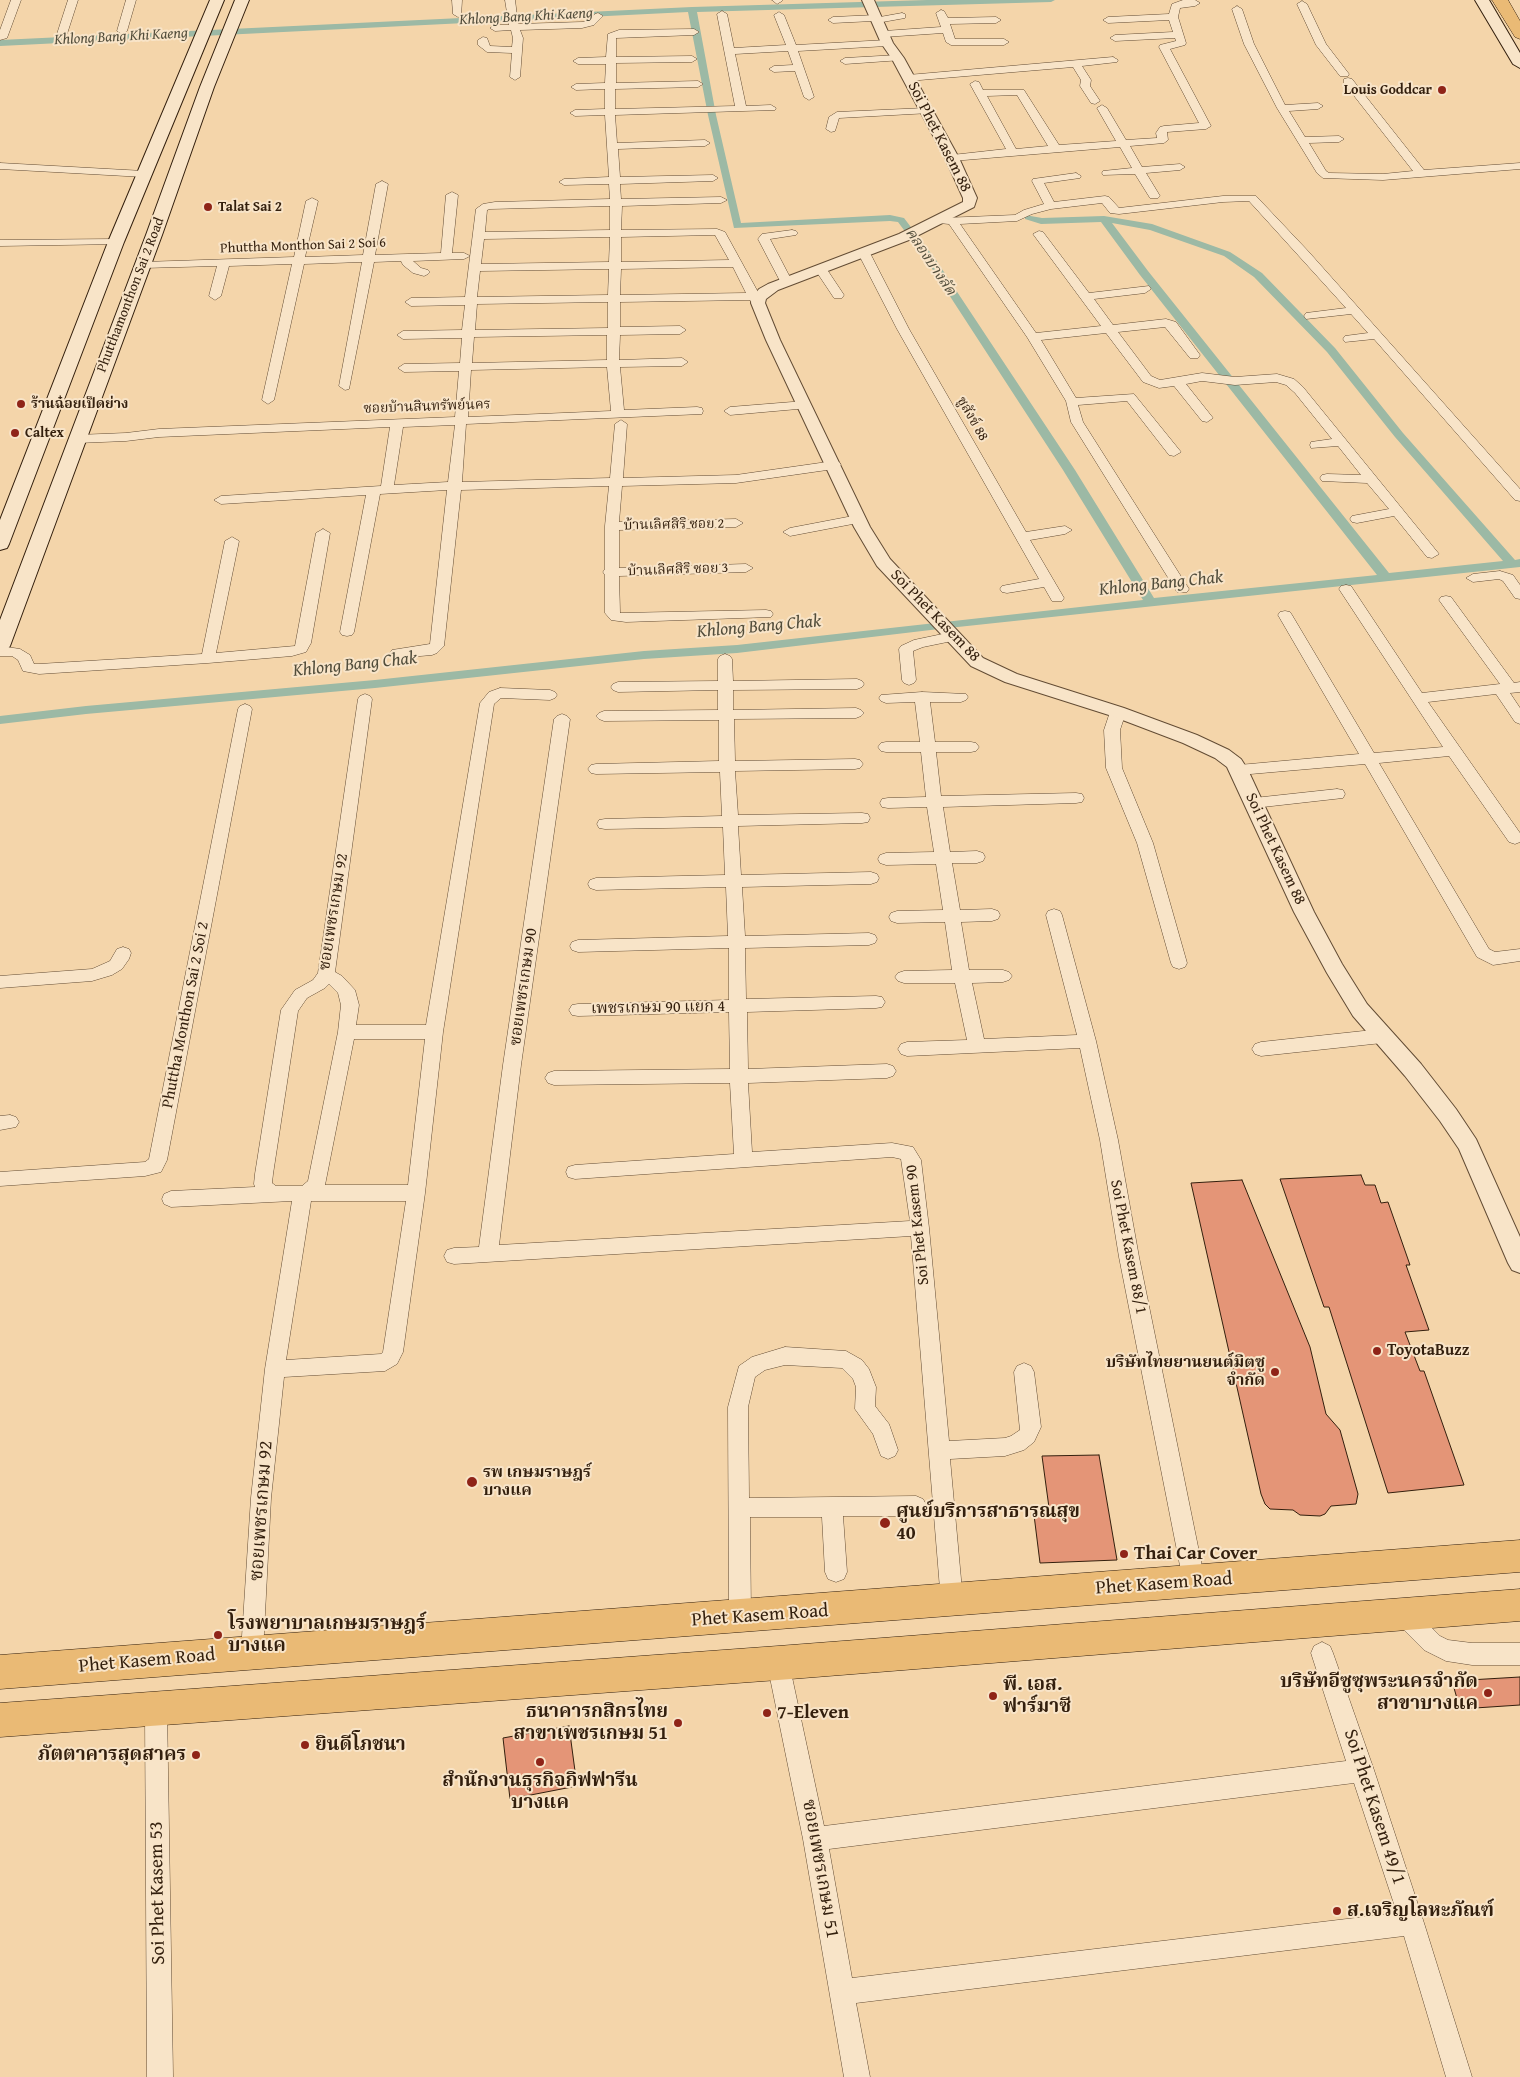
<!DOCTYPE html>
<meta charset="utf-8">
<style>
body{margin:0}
canvas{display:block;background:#f4d5aa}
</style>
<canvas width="1520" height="2077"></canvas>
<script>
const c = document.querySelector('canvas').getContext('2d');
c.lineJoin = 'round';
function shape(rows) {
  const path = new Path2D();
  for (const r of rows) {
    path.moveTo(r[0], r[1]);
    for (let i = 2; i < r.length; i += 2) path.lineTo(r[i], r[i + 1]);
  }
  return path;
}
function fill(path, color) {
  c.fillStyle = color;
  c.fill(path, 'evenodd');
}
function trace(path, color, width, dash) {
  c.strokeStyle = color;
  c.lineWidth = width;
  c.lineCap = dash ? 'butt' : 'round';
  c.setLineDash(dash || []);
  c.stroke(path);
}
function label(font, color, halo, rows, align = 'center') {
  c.font = font + ' "Gentium Book Plus","Noto Serif Thai",serif';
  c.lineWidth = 4;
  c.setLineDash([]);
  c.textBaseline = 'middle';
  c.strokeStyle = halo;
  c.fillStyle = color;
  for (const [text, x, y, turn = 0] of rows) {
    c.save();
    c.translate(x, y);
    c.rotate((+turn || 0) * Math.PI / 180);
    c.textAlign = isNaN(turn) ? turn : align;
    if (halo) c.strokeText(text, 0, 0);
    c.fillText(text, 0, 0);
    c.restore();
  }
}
const canal = shape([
 [927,0,1055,0,1051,2,697,12,716,115,741,223,890,215,904,218,936,260,1075,470,1154,598,1377,575,1140,275,1101,222,1041,224,1025,219,1025,215,1042,218,1104,216,1152,224,1230,252,1262,273,1335,348,1403,433,1515,560,1520,559,1520,567,939,629,737,653,644,659,375,688,86,714,0,724,0,716,86,706,375,680,644,651,737,645,1143,600,1063,470,927,261,898,222,890,221,734,228,708,115,688,12,0,46,0,40,692,7,927,0],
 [1112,223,1150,230,1224,256,1254,277,1327,352,1395,437,1503,561,1389,573,1148,271,1112,223]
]);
const building = shape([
 [1361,1175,1365,1185,1375,1185,1381,1203,1388,1202,1410,1265,1406,1265,1429,1330,1405,1332,1420,1371,1424,1371,1464,1485,1388,1493,1329,1307,1324,1307,1280,1179,1361,1175],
 [1242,1180,1310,1347,1326,1414,1340,1430,1358,1494,1356,1504,1331,1506,1325,1514,1320,1516,1300,1515,1293,1510,1270,1509,1265,1504,1261,1494,1191,1183,1242,1180],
 [1099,1455,1117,1560,1040,1563,1034,1515,1050,1515,1042,1456,1099,1455],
 [1520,1677,1520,1705,1460,1709,1452,1681,1520,1677],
 [569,1726,577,1786,510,1799,503,1738,569,1726]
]);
const minor = shape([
 [11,0,21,0,7,38,0,40,0,30,11,0],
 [68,0,78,0,67,34,62,37,57,34,68,0],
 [126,0,136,0,127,31,122,34,117,31,126,0],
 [452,0,462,0,461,16,458,17,453,14,452,0],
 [505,0,515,0,518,24,582,22,588,21,595,14,598,13,603,16,594,25,582,28,520,30,523,38,520,77,515,80,510,77,512,53,487,52,478,45,478,40,483,37,487,38,490,46,512,47,513,38,511,30,495,31,490,28,495,25,509,25,505,0],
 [772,0,782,0,782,1,777,4,772,0],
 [1183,0,1195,0,1200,3,1195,6,1180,8,1178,17,1186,43,1185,45,1170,49,1211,126,1206,129,1167,132,1168,140,1164,143,1130,146,1142,167,1180,164,1185,167,1180,170,1146,173,1160,196,1158,198,1150,198,1135,174,1103,175,1102,173,1103,171,1132,168,1120,147,952,161,947,158,952,155,1006,149,970,84,975,81,979,82,983,90,1024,90,1059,145,1116,141,1097,108,1102,105,1107,108,1126,140,1157,138,1156,133,1160,127,1164,126,1199,123,1159,47,1160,45,1176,41,1175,38,1115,41,1110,38,1115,35,1173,32,1169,20,1108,23,1103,20,1108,17,1169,14,1172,4,1183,0],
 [1017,95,1048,146,1016,149,987,96,1017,95],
 [1302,1,1307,4,1326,44,1349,74,1348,76,1340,76,1316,45,1297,4,1302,1],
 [1237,6,1242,9,1254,44,1285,105,1318,103,1323,106,1318,109,1289,111,1305,137,1339,136,1344,139,1339,142,1309,143,1326,171,1329,173,1383,174,1413,171,1344,83,1344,79,1348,78,1352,79,1424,170,1520,163,1520,169,1383,180,1323,178,1317,173,1277,108,1244,44,1232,9,1237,6],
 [941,10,944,11,948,18,996,17,1001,20,996,23,950,24,955,39,1004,39,1009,42,1004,45,951,45,946,42,943,33,884,37,879,34,884,31,941,27,936,13,941,10],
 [722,11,727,14,734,48,786,45,774,15,779,12,784,15,796,45,887,40,892,43,887,46,798,51,814,97,809,100,804,97,795,71,774,72,769,69,774,66,793,65,788,51,735,54,746,106,771,105,776,108,775,110,615,115,617,143,705,140,710,143,705,146,618,149,620,177,713,175,718,178,713,181,620,184,621,199,721,197,727,200,721,203,622,206,621,230,717,229,725,232,764,303,758,307,754,306,750,300,620,302,620,327,680,326,686,330,680,334,620,335,619,360,682,358,688,362,682,366,620,367,624,410,697,407,702,408,703,411,702,414,466,424,462,482,610,478,615,424,621,420,627,424,623,478,736,475,834,461,839,462,841,465,834,469,736,483,622,486,619,522,736,519,743,523,736,527,619,530,619,568,746,564,753,568,746,572,619,576,620,613,766,610,771,611,773,614,771,617,626,622,611,620,605,613,605,575,603,572,605,569,605,526,609,486,461,490,444,646,437,653,432,655,397,658,392,656,390,653,392,650,430,644,447,490,380,494,354,632,352,635,347,636,342,635,340,632,366,495,221,504,214,500,221,496,381,486,390,427,159,437,126,441,77,443,71,439,77,435,126,433,159,429,455,417,459,371,404,372,398,368,404,364,460,363,462,338,403,339,397,335,403,331,462,330,465,305,411,306,405,302,411,298,465,297,476,209,483,204,495,202,610,199,609,184,564,185,559,182,564,179,609,177,605,115,575,116,570,113,575,110,605,109,605,89,576,90,571,87,576,84,605,83,606,64,578,64,573,61,578,58,606,57,608,34,619,30,694,29,699,32,694,35,616,38,616,57,692,56,697,59,692,62,616,63,616,83,698,81,703,84,698,87,615,89,615,109,735,106,717,14,722,11],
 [610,206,610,230,485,232,487,210,490,209,610,206],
 [715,235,729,260,621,262,621,237,715,235],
 [610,237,609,262,481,264,484,239,610,237],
 [733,267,746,293,620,295,621,269,733,267],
 [609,269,608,295,477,297,480,271,609,269],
 [608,302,608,328,475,330,477,304,608,302],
 [607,335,607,360,472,363,474,337,607,335],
 [607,367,611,411,468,417,471,370,607,367],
 [455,425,448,482,394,485,403,427,455,425],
 [902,13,905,14,905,18,877,23,873,21,833,23,828,20,833,17,876,15,880,17,902,13],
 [898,55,902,56,902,60,845,64,840,61,845,58,898,55],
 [1113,57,1118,60,1117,62,1082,66,1091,80,1090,86,1100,101,1095,104,1091,103,1080,86,1081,80,1073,67,908,81,903,78,908,75,1113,57],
 [926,108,931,111,930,113,839,118,835,131,831,132,826,129,829,117,837,112,926,108],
 [0,163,144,171,149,174,144,177,0,169,0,163],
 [1076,173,1081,176,1080,178,1044,183,1054,202,1105,196,1109,197,1119,208,1223,196,1256,196,1308,251,1520,489,1520,501,1515,500,1374,339,1345,342,1343,339,1345,336,1368,333,1351,314,1306,319,1304,316,1306,313,1346,308,1249,201,1223,202,1119,214,1110,213,1102,203,1051,209,1032,214,1017,221,960,224,1036,333,1101,326,1033,234,1039,231,1043,232,1089,293,1149,286,1151,289,1145,293,1094,299,1113,325,1166,319,1176,322,1200,355,1198,358,1190,358,1165,327,1118,332,1151,376,1160,380,1202,373,1235,377,1277,374,1294,379,1303,387,1439,554,1432,558,1427,557,1394,516,1357,523,1352,522,1350,519,1352,516,1389,509,1367,483,1322,481,1320,478,1322,475,1327,474,1361,475,1338,446,1311,448,1310,445,1311,442,1332,439,1295,393,1286,385,1276,382,1235,385,1202,381,1186,384,1213,418,1207,422,1202,421,1174,386,1159,388,1143,382,1106,333,1041,340,1076,398,1134,394,1181,452,1174,456,1169,455,1127,401,1078,405,1083,422,1189,589,1187,592,1177,592,1071,422,1066,401,1027,337,949,224,939,223,937,221,943,218,1015,215,1024,210,1044,204,1032,181,1033,179,1076,173],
 [382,181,388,184,375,255,441,253,446,195,452,192,458,195,452,253,464,253,470,256,464,259,413,261,421,268,428,270,430,272,428,274,424,276,413,273,403,265,401,261,374,262,349,389,345,390,339,386,362,262,304,264,274,400,268,404,262,400,292,264,229,266,221,296,215,300,209,296,217,266,143,268,137,265,143,262,294,257,306,201,312,198,318,201,305,257,363,255,376,184,382,181],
 [792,230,796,231,798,233,796,235,770,239,792,281,786,285,780,281,758,239,762,234,792,230],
 [116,239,120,240,122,242,120,244,0,246,0,240,116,239],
 [864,250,870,253,909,329,1026,532,1065,526,1072,530,1065,534,1030,540,1064,598,1062,601,1052,601,1044,587,1007,593,1002,592,1000,589,1002,586,1007,585,1039,579,897,329,858,253,864,250],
 [820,265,826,268,844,295,842,298,834,298,814,268,820,265],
 [805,401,811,405,809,408,730,415,724,411,730,407,805,401],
 [858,515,865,519,863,522,790,536,783,532,790,528,858,515],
 [323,529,330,533,311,643,306,652,292,656,208,663,39,674,23,671,18,660,12,656,0,656,0,646,20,649,30,655,34,664,39,664,202,654,225,541,232,537,239,541,216,653,295,646,316,533,323,529],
 [1500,571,1513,575,1520,585,1520,599,1515,598,1503,581,1499,579,1473,582,1466,578,1473,574,1500,571],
 [1346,585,1351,586,1422,693,1500,684,1439,600,1441,597,1446,596,1451,597,1514,683,1520,682,1520,692,1510,693,1520,708,1520,724,1515,722,1496,694,1428,702,1520,833,1520,842,1515,844,1509,842,1449,756,1379,763,1489,949,1495,952,1520,949,1520,961,1493,965,1477,957,1365,764,1239,775,1234,774,1231,770,1234,766,1239,765,1359,754,1278,615,1280,612,1285,611,1290,612,1292,615,1374,753,1443,747,1339,589,1341,586,1346,585],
 [952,632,957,634,959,637,957,640,923,647,913,651,916,680,914,683,909,685,904,683,902,680,899,649,901,646,914,640,952,632],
 [725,654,730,656,732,659,733,681,857,679,862,681,864,684,862,687,857,689,733,690,733,710,856,708,861,710,864,713,861,716,856,718,734,719,735,761,855,759,860,760,863,764,860,768,855,769,735,771,738,815,862,813,868,814,870,818,868,822,862,823,738,826,741,875,871,872,877,874,879,878,877,882,871,884,742,887,745,936,869,933,875,935,877,939,875,943,869,945,745,948,746,999,876,996,882,997,885,1002,882,1007,876,1008,747,1012,748,1069,887,1064,893,1066,896,1071,893,1076,887,1078,748,1083,752,1152,892,1143,913,1147,921,1160,929,1228,949,1441,1005,1438,1011,1436,1020,1430,1014,1372,1017,1366,1024,1363,1031,1366,1034,1372,1041,1427,1034,1442,1024,1450,1005,1456,950,1459,963,1601,960,1608,952,1611,944,1608,941,1601,911,1236,454,1264,447,1262,444,1256,447,1250,454,1248,479,1247,503,1065,554,719,557,716,562,714,567,716,570,719,521,1065,499,1245,910,1221,901,1159,892,1157,575,1179,568,1177,566,1172,568,1167,575,1165,734,1154,730,1083,554,1085,548,1083,545,1078,548,1073,554,1071,730,1069,729,1012,578,1016,572,1015,569,1010,572,1005,578,1004,729,1000,729,948,578,952,572,950,570,946,572,942,578,940,728,936,726,887,596,890,590,888,588,884,590,880,596,878,725,875,723,827,605,829,599,828,597,824,599,820,605,819,722,816,720,772,596,774,591,773,588,769,591,765,596,764,719,761,719,720,604,721,599,719,596,716,599,713,604,711,718,710,718,690,618,692,613,690,611,687,613,684,618,682,718,681,718,659,720,656,725,654],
 [500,688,550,690,555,692,557,695,555,698,550,700,501,698,494,704,443,1032,425,1193,403,1352,397,1364,385,1371,284,1377,271,1498,263,1652,260,1659,252,1663,244,1659,241,1652,251,1498,265,1369,292,1201,171,1207,164,1204,162,1199,164,1194,171,1191,255,1187,254,1184,255,1174,281,1010,295,990,313,980,318,973,358,699,360,696,365,694,370,696,372,699,335,972,342,976,355,990,359,1005,356,1025,426,1025,480,703,489,692,500,688],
 [329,984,338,993,341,1005,338,1032,308,1181,302,1186,276,1186,272,1183,273,1174,298,1011,307,998,325,988,329,984],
 [354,1039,425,1039,408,1185,325,1185,354,1039],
 [311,1201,406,1201,383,1352,381,1354,286,1360,311,1201],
 [922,692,966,694,968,697,966,700,961,702,930,702,935,742,971,742,976,743,979,747,976,751,971,752,936,752,941,796,1076,793,1082,794,1084,798,1082,802,1076,803,943,807,950,852,977,851,983,853,985,857,983,861,977,863,952,863,960,910,992,909,998,911,1000,915,998,919,992,921,961,922,969,970,1003,970,1009,972,1012,976,1009,980,1003,982,972,983,984,1039,1077,1035,1046,915,1048,911,1054,909,1060,911,1062,915,1096,1041,1118,1140,1139,1257,1205,1581,1202,1588,1194,1591,1186,1588,1183,1581,1119,1257,1100,1140,1080,1048,907,1056,901,1054,898,1049,901,1044,907,1042,967,1040,955,983,904,983,898,981,895,977,898,973,904,971,952,970,945,922,897,923,891,921,889,917,891,913,897,911,943,910,936,864,886,865,880,863,878,859,880,855,886,853,934,852,927,807,888,808,882,807,880,803,882,799,888,798,926,797,921,752,886,752,881,751,878,747,881,743,886,742,920,742,915,702,886,703,881,701,879,698,881,695,922,692],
 [245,704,250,706,252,709,167,1160,161,1172,145,1176,0,1186,0,1172,145,1162,149,1159,238,709,240,706,245,704],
 [1118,707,1123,709,1126,712,1120,730,1122,768,1153,843,1187,963,1185,967,1179,969,1173,967,1171,963,1137,843,1106,768,1104,730,1110,712,1113,709,1118,707],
 [1337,789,1343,790,1345,794,1343,798,1254,808,1248,807,1246,803,1248,799,1254,798,1337,789],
 [123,947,129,949,131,953,129,959,122,969,112,975,92,981,0,988,0,976,92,969,110,961,117,949,123,947],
 [1382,1029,1388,1031,1391,1036,1388,1041,1382,1043,1261,1056,1255,1054,1252,1049,1255,1044,1261,1042,1382,1029],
 [10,1115,16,1117,19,1122,16,1127,0,1130,0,1116,10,1115],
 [785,1347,846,1351,862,1360,869,1369,876,1387,875,1406,889,1424,898,1450,895,1456,888,1459,881,1456,873,1434,855,1409,856,1387,853,1379,842,1368,785,1365,765,1370,755,1377,748,1407,749,1498,916,1496,923,1499,927,1506,923,1513,916,1516,843,1516,847,1572,844,1579,836,1582,828,1579,825,1572,822,1517,750,1517,751,1617,748,1624,740,1627,732,1624,729,1617,728,1407,739,1366,752,1357,785,1347],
 [1403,1604,1411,1607,1440,1636,1448,1640,1472,1643,1520,1643,1520,1665,1472,1665,1446,1661,1424,1650,1395,1621,1392,1614,1395,1607,1403,1604],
 [1322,1642,1330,1646,1333,1653,1374,1770,1424,1923,1472,2077,1446,2077,1404,1936,856,2003,870,2077,844,2077,803,1839,767,1663,770,1655,778,1652,786,1655,789,1663,824,1826,1346,1761,1311,1653,1314,1646,1322,1642],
 [1354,1783,1397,1913,852,1978,829,1849,1354,1783],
 [156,1697,164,1700,167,1708,173,2077,147,2077,145,1708,148,1700,156,1697]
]);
const tertiary = shape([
 [862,0,874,0,893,43,904,58,959,158,977,198,974,207,909,240,778,290,766,299,765,303,780,340,870,527,890,559,983,658,1017,674,1124,708,1197,735,1229,750,1241,759,1248,770,1314,912,1342,964,1367,1004,1421,1064,1456,1109,1476,1139,1520,1237,1520,1273,1512,1270,1508,1263,1459,1149,1440,1121,1405,1076,1353,1016,1327,973,1294,912,1227,767,1215,758,1183,743,1112,716,1005,682,971,666,877,566,854,527,766,340,751,303,752,298,759,289,768,284,899,234,963,202,963,198,945,158,892,59,881,43,862,0]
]);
const secondary = shape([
 [210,0,224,0,124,242,9,544,7,548,0,550,0,520,108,242,210,0],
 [235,0,249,0,214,87,162,235,10,646,7,650,0,652,0,620,146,235,200,87,235,0],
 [1475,0,1489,0,1520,53,1520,68,1513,64,1475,0]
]);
const primary = shape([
 [1520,1540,1520,1572,0,1689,0,1655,1520,1540],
 [1520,1589,1520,1621,778,1680,0,1737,0,1703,778,1646,1520,1589]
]);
const trunk = shape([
 [1492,0,1508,0,1520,21,1520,39,1515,37,1492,0]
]);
const markers = [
 [1442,90,5,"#8f2418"],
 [208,207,5,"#8f2418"],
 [21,404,5,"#8f2418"],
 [15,433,5,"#8f2418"],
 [1377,1351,5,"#8f2418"],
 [1275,1372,5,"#8f2418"],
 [472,1482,6,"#8f2418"],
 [885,1523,6,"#8f2418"],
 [1124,1554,5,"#8f2418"],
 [218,1635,5,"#8f2418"],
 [1488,1693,5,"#8f2418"],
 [993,1696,5,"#8f2418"],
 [767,1713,5,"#8f2418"],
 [678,1723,5,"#8f2418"],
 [305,1745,5,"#8f2418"],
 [196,1755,5,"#8f2418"],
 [540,1762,5,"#8f2418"],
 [1337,1911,5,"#8f2418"]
];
const farPoinames = [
 ["Louis Goddcar",1432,90,"right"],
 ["Talat Sai 2",218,207],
 ["ร้านฉ๋อยเป็ดย่าง",31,404],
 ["Caltex",25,433]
];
const farStreetnames = [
 ["Phuttha Monthon Sai 2 Soi 6",303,246,-2],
 ["Phutthamonthon Sai 2 Road",131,295,-69],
 ["ซอยบ้านสินทรัพย์นคร",427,407,-2],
 ["ชูสังข์ 88",972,419,60],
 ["บ้านเลิศสิริ ซอย 2",674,525,-1],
 ["บ้านเลิศสิริ ซอย 3",678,570,-2]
];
const farWaternames = [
 ["Khlong Bang Khi Kaeng",526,17,-3],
 ["Khlong Bang Khi Kaeng",121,37,-3],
 ["คลองบางลัด",930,262,56]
];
const streetNames = [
 ["Soi Phet Kasem 88",939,137,63],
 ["Soi Phet Kasem 88",935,616,46],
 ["Soi Phet Kasem 88",1275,849,65],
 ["ซอยเพชรเกษม 92",334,912,-81],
 ["ซอยเพชรเกษม 90",524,987,-82],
 ["เพชรเกษม 90 แยก 4",658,1008,-1],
 ["Phuttha Monthon Sai 2 Soi 2",186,1015,-79],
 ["Soi Phet Kasem 90",918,1225,-96],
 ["Soi Phet Kasem 88/1",1128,1247,79]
];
const poiNames = [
 ["ToyotaBuzz",1387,1351],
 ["บริษัทไทยยานยนต์มิตซู",1265,1363,"right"],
 ["จำกัด",1265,1381,"right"],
 ["รพ เกษมราษฎร์",483,1473],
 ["บางแค",483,1491]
];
const waterNames = [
 ["Khlong Bang Chak",1161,584,-6],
 ["Khlong Bang Chak",759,627,-5],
 ["Khlong Bang Chak",355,665,-6]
];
const nearStreetnames = [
 ["ซอยเพชรเกษม 92",262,1511,-86],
 ["Phet Kasem Road",1164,1584,-4],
 ["Phet Kasem Road",760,1616,-4],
 ["Phet Kasem Road",147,1661,-5],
 ["Soi Phet Kasem 49/1",1374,1807,72],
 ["ซอยเพชรเกษม 51",820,1869,80],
 ["Soi Phet Kasem 53",158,1893,-91]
];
const nearPoinames = [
 ["ศูนย์บริการสาธารณสุข",896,1512],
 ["40",896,1534],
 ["Thai Car Cover",1134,1554],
 ["โรงพยาบาลเกษมราษฎร์",228,1624],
 ["บางแค",228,1646],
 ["บริษัทอีซูซุพระนครจำกัด",1478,1682,"right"],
 ["สาขาบางแค",1478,1704,"right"],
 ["พี. เอส.",1003,1685],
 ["ฟาร์มาซี",1003,1707],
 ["ธนาคารกสิกรไทย",668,1712,"right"],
 ["สาขาเพชรเกษม 51",668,1734,"right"],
 ["7-Eleven",777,1713],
 ["ยินดีโภชนา",315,1745],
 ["ภัตตาคารสุดสาคร",186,1755,"right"],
 ["สำนักงานธุรกิจกิฟฟารีน",540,1781,"center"],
 ["บางแค",540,1803,"center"],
 ["ส.เจริญโลหะภัณฑ์",1347,1911]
];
fill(canal, '#9cb9a5');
fill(building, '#e49577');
trace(building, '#331f0d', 1);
trace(minor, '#634c34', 1);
trace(tertiary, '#634c34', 2);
trace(secondary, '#331f0d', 2);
trace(primary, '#331f0d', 1);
trace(trunk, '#331f0d', 1);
fill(minor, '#f8e4c8');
fill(tertiary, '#f8e4c8');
fill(secondary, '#f8e4c8');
fill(primary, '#eaba75');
fill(trunk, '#eaba75');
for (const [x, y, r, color] of markers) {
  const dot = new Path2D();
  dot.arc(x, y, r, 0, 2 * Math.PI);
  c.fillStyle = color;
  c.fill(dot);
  trace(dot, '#f8e4c8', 2);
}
label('bold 14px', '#331f0d', '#f8e4c8', farPoinames, 'left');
label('14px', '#331f0d', '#f8e4c8', farStreetnames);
label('italic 15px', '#524d3b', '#f8e4c8', farWaternames);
label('16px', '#331f0d', '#f8e4c8', streetNames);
label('bold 16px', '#331f0d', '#f8e4c8', poiNames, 'left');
label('italic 18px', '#524d3b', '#f8e4c8', waterNames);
label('19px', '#331f0d', '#f8e4c8', nearStreetnames);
label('bold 19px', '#331f0d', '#f8e4c8', nearPoinames, 'left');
</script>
